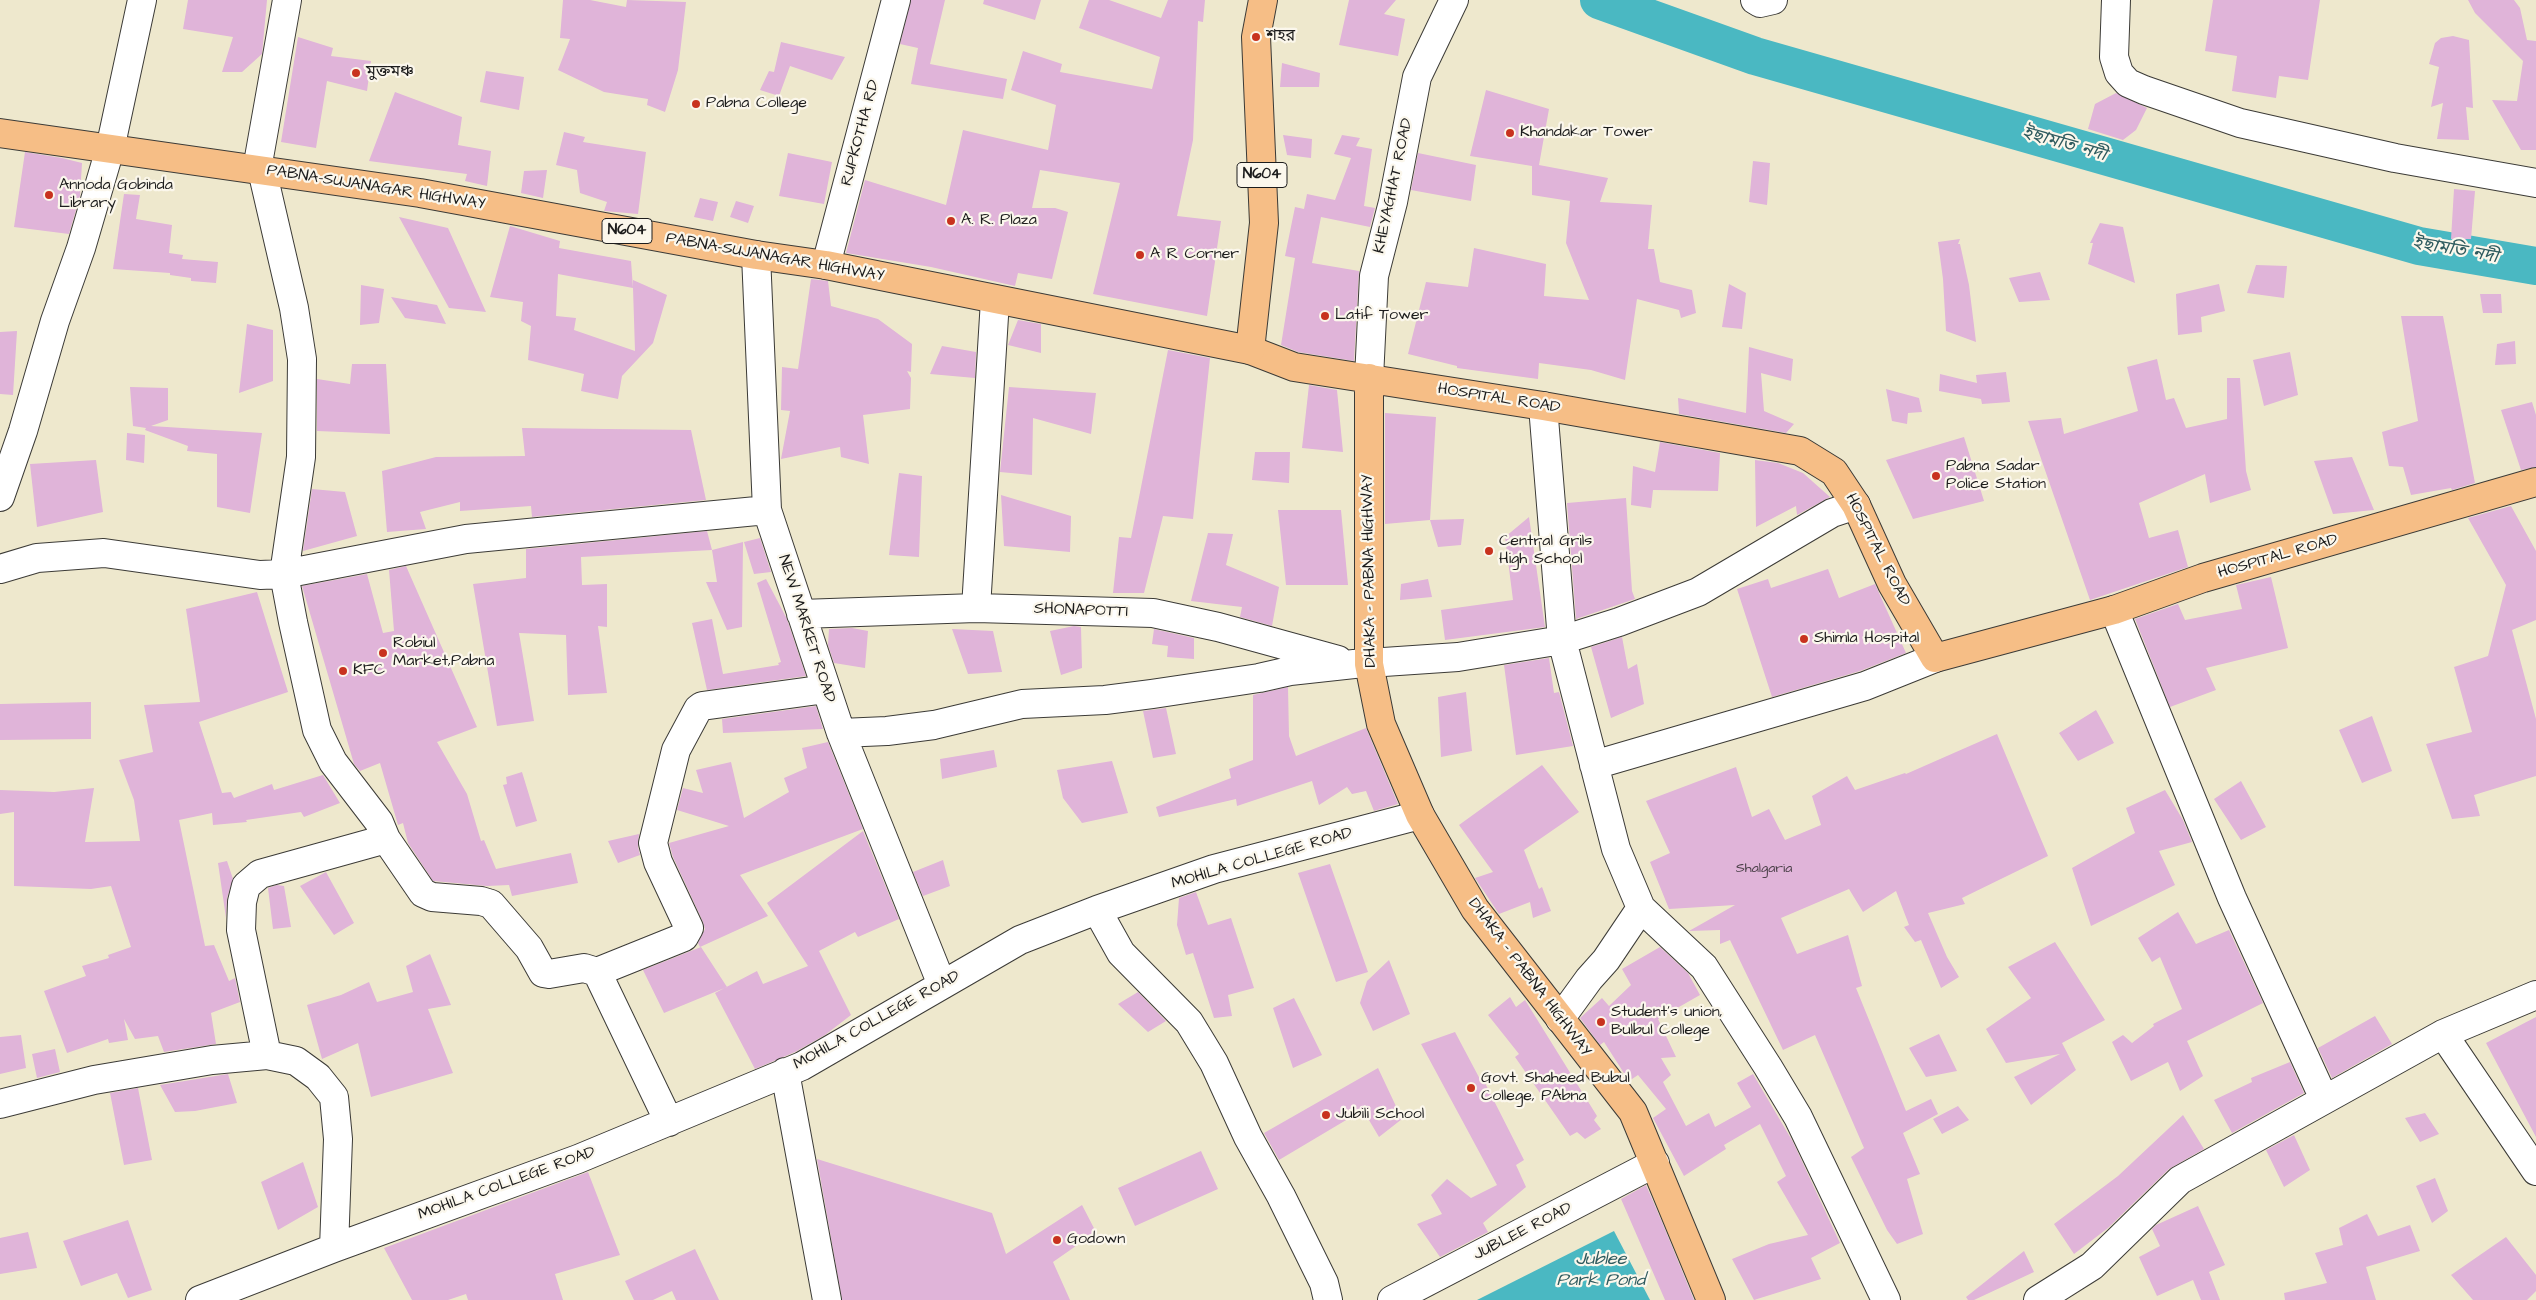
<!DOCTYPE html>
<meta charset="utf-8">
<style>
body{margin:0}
canvas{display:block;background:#eee8cd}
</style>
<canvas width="2536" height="1300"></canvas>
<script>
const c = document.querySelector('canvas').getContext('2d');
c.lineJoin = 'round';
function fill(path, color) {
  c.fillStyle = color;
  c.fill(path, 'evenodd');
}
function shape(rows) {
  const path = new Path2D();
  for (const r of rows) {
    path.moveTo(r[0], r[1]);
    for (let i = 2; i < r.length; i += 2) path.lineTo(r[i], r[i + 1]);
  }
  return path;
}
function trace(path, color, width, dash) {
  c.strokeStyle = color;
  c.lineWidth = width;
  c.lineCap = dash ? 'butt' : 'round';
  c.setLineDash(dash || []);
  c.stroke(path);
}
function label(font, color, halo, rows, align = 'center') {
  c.font = font + ' "Architects Daughter","Noto Sans Bengali",sans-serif';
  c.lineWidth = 4.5;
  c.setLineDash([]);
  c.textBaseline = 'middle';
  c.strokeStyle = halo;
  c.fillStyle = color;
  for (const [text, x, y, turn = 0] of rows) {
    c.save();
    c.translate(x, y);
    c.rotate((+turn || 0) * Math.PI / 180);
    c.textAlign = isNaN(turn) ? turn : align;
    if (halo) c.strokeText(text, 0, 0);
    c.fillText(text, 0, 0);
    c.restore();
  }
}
const water = shape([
 [1614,1231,1650,1300,1477,1300]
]);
const river = shape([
 [1599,0,1755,56,2419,246,2536,266]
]);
const building = shape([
 [188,0,267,0,262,54,242,72,222,72,233,37,183,29],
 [563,0,590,0,626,7,627,0,686,2,678,70,665,112,647,105,648,99,604,92,558,70,570,39,560,38],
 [911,0,945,0,930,64,1007,79,1003,99,911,84,918,48,900,44],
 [984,0,1041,0,1035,20,983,4],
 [1089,0,1109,0,1161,18,1168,0,1205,0,1203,22,1198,21,1193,140,1177,216,1221,221,1207,316,1093,294,1120,183,1040,170,1032,208,1055,208,1068,212,1052,279,1018,273,1015,286,931,267,846,253,865,180,946,205,963,130,1048,150,1056,105,1011,90,1023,51,1062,64,1060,72,1152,89,1160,57,1079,28],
 [1349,0,1396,0,1384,14,1405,19,1398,56,1339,45],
 [2213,0,2320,0,2308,80,2279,76,2276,98,2232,91,2237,56,2205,51],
 [2468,0,2514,0,2520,8,2527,40,2536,41,2536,150,2521,150,2492,100,2517,101,2523,61,2475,13],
 [2453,36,2469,40,2473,108,2466,107,2469,140,2437,139,2443,103,2431,107,2439,67,2429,64,2435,43,2441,38],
 [298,37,333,48,331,56,371,61,367,91,327,81,316,148,281,142],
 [781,42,845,57,832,80,790,66,779,96,760,90,769,71,774,72],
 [1282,63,1320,73,1319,87,1280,87],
 [486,71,524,77,519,110,480,102],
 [1486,90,1549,109,1539,165,1608,178,1600,202,1652,205,1648,249,1654,249,1660,282,1692,290,1696,313,1681,318,1679,310,1637,299,1625,380,1591,370,1539,363,1538,379,1457,368,1457,366,1408,354,1426,282,1468,287,1474,248,1546,264,1544,296,1589,300,1566,243,1570,201,1532,195,1532,166,1470,156],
 [395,92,462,117,458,145,491,151,487,186,465,181,467,174,369,161],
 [2116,93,2147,108,2136,130,2123,140,2088,129,2095,104],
 [564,132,585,137,583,142,646,152,638,214,604,211,607,202,580,193,577,170,556,165],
 [1283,135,1312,139,1311,158,1287,155],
 [1342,135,1360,138,1356,146,1372,149,1364,206,1375,208,1370,227,1321,217,1312,263,1359,271,1354,361,1298,352,1281,345,1295,258,1285,256,1295,207,1304,209,1307,194,1335,200,1351,158,1334,154],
 [25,152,62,158,82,163,80,196,69,234,14,227],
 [788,153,832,162,824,204,779,196],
 [1418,153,1476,165,1471,201,1411,190],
 [1753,161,1770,163,1767,205,1749,202],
 [547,170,543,198,521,193,524,171],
 [2454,189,2475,191,2471,239,2451,239],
 [124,194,140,195,136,219,172,225,169,253,183,255,182,259,218,262,216,283,191,281,191,278,170,275,170,273,113,269],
 [700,198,718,202,713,221,694,217],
 [736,201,754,206,748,223,730,217],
 [399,217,448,228,486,312,449,308],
 [2100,223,2123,227,2135,283,2088,264,2093,243,2090,243],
 [510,226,560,241,559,248,631,261,633,288,633,280,667,295,653,343,622,376,618,399,581,391,584,374,528,360,531,326,521,321,523,302,490,297],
 [558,274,633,288,635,351,574,330,576,318,556,316],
 [1960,239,1958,244,1960,244,1969,285,1976,342,1946,331,1943,279,1938,242],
 [2256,265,2287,266,2284,298,2247,293],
 [2040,272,2050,300,2019,302,2009,278],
 [811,279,828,281,831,306,878,319,912,344,911,372,907,371,911,378,910,409,863,415,869,464,841,457,840,447,781,459,790,411,781,410,782,367,798,369],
 [1729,284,1746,293,1742,329,1722,327],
 [2219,284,2225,311,2201,317,2202,332,2178,335,2176,294],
 [361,285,384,289,379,323,360,325],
 [2480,294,2501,294,2502,313,2483,313],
 [391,297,437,305,446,324,405,318],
 [2401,316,2443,316,2475,483,2452,490,2451,488,2411,495,2403,467,2389,466,2382,432,2418,421],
 [1018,320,1041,324,1041,353,1008,345],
 [247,324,273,330,273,381,239,393],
 [17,331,13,395,0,394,0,332],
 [2515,341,2516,364,2495,365,2497,344],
 [942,346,976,352,975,378,930,374],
 [1749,347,1793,359,1791,381,1761,373,1764,411,1794,424,1786,433,1679,414,1678,398,1746,413],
 [1168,350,1210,358,1193,519,1163,516,1144,593,1113,593,1119,537,1131,538],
 [2290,352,2298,395,2264,406,2253,360],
 [2157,359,2166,400,2174,398,2186,428,2227,419,2227,378,2240,378,2246,471,2251,490,2210,503,2205,474,2139,503,2149,538,2178,530,2188,567,2090,600,2028,421,2061,418,2064,434,2138,411,2127,367],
 [352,364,386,364,390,434,317,431,317,379,350,384],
 [2006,372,2010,402,1982,404,1981,399,1939,391,1940,374,1977,383,1976,375],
 [1309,385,1337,390,1343,452,1302,448],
 [130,387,168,388,168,420,151,426,262,433,250,513,217,507,217,454,187,451,188,446,145,430,146,428,133,426],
 [1009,387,1096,393,1091,434,1033,418,1032,475,1000,472],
 [1886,389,1919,398,1922,412,1908,413,1907,424,1892,421],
 [2532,402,2536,415,2536,467,2521,470,2501,410],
 [1385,413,1436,417,1430,520,1385,524],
 [522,428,691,430,706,500,532,517,531,506,460,511,460,502,420,512,426,529,387,532,382,471,436,457,525,456],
 [127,433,145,435,144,463,126,460],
 [1964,437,1984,501,1913,519,1886,460],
 [1660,442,1720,453,1718,491,1653,490,1651,508,1631,505,1633,466,1655,472],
 [1255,452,1290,452,1289,483,1252,480],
 [2352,457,2374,510,2333,514,2314,461],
 [96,460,103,512,37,527,30,464],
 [1755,460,1778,463,1803,473,1830,497,1797,515,1796,506,1756,527],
 [899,473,922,476,919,557,889,555],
 [312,489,345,492,357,536,303,551],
 [1001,495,1071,516,1070,552,1004,546],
 [1626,498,1632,591,1635,599,1576,619,1567,503],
 [2511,506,2536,551,2536,620,2512,630,2536,719,2536,776,2474,795,2480,816,2452,819,2426,744,2472,732,2454,667,2488,656,2506,585,2468,518],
 [1278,510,1341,510,1348,585,1286,585],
 [1529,517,1545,627,1445,640,1441,610,1513,600,1505,537],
 [1464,519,1461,545,1438,547,1430,520],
 [707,531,712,550,581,557,582,585,607,584,607,627,598,626,607,693,568,695,566,635,519,633,534,721,497,726,473,584,526,578,526,549],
 [1208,533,1233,534,1226,565,1279,587,1272,626,1240,617,1242,607,1191,601],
 [760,538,771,572,754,574,744,542],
 [743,542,742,627,727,630,706,582,717,582,712,550],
 [406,566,477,727,437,742,467,794,481,841,484,840,496,869,571,853,578,883,512,896,509,885,487,886,433,881,408,843,403,823,398,825,380,763,360,771,354,764,302,586,367,574,383,633,394,631,389,570],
 [1828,569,1839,598,1875,584,1906,653,1860,671,1772,697,1737,589,1768,579,1771,588],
 [2271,577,2288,648,2206,668,2216,690,2170,707,2135,619,2178,604,2185,620,2242,609,2236,585],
 [766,579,787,619,806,676,707,690,692,623,712,619,723,674,779,665,778,663,781,662,757,583],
 [1428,579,1432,597,1400,600,1401,584],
 [257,592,288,692,199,722,222,793,231,792,234,798,272,784,274,790,323,775,340,803,304,817,301,812,246,820,247,822,213,825,212,813,179,820,205,946,214,945,229,981,235,978,240,1002,211,1013,216,1044,164,1052,158,1036,135,1039,124,1019,128,1040,109,1043,108,1039,67,1053,44,991,86,976,82,966,109,958,108,955,131,947,111,886,91,889,14,886,14,812,0,814,0,790,54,792,94,788,85,842,140,841,134,800,119,760,153,752,144,705,200,702,186,609],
 [1074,626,1081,627,1082,668,1061,675,1050,631],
 [852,628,868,631,865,668,834,663,828,645,829,629],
 [952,629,993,631,1002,672,968,674],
 [1154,629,1194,638,1194,659,1167,657,1168,646,1152,644],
 [1622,637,1628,669,1637,664,1644,704,1611,718,1591,647],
 [1549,658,1554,693,1559,692,1573,746,1516,755,1504,665],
 [1288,687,1289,736,1296,756,1366,728,1398,804,1374,811,1366,791,1352,794,1347,787,1319,805,1312,781,1237,806,1236,799,1159,817,1156,807,1231,778,1229,769,1253,760,1253,695],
 [1466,692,1472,751,1441,757,1438,697],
 [91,702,91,739,0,740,0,704],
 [816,706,823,729,723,733,722,719],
 [1166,708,1176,754,1153,758,1143,711],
 [2096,710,2114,743,2078,761,2059,733],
 [2372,716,2392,771,2362,783,2339,730],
 [1997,734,2048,856,1962,898,1965,904,1928,913,1947,957,1959,977,1941,988,1921,940,1915,942,1904,927,1909,925,1896,891,1863,912,1849,889,1781,918,1797,954,1848,935,1862,986,1856,988,1906,1111,1931,1099,1938,1114,1903,1133,1920,1174,1907,1179,1923,1234,1897,1244,1887,1230,1851,1157,1864,1148,1815,1035,1783,1050,1730,940,1720,944,1720,930,1689,931,1735,905,1669,909,1650,862,1670,853,1646,801,1736,767,1752,817,1769,809,1785,840,1821,825,1812,796,1847,776,1855,790,1905,773,1906,774],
 [828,742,863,829,740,875,768,916,700,947,698,943,705,929,703,922,673,857,669,843,729,826,677,810,683,788,703,793,696,770,731,762,744,818,789,792,784,778,807,768,802,748],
 [994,750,997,767,942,779,940,759],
 [1112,761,1128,813,1082,823,1063,798,1057,770],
 [1542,765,1579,812,1524,850,1539,889,1542,887,1551,911,1533,918,1530,902,1499,914,1475,878,1493,872,1459,825],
 [522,772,537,821,516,827,503,785,507,784,506,777],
 [2241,781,2266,827,2241,840,2214,799],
 [2165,790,2183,820,2192,842,2159,851,2175,885,2091,926,2072,868,2135,833,2126,808],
 [863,831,899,919,858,937,855,932,819,951,851,1015,825,1035,795,1052,755,1069,715,993,757,971,763,984,808,966,767,903],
 [639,834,638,847,640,855,618,863,608,841],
 [943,860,950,886,923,896,913,872],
 [227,861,233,879,227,898,226,918,218,863],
 [1330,864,1368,972,1336,982,1298,873],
 [326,872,354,923,334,935,300,886],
 [277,885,284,886,291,927,273,929,268,888],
 [1196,892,1208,925,1231,918,1254,988,1228,995,1232,1016,1214,1018,1193,953,1186,955,1177,925,1179,898],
 [2178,912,2196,944,2229,930,2263,1003,2187,1041,2203,1076,2180,1091,2168,1062,2131,1081,2112,1042,2123,1035,2132,1043,2154,1026,2153,1024,2182,1009,2160,957,2152,962,2138,938],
 [2055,942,2105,1020,2062,1043,2076,1070,2031,1105,2014,1077,2060,1054,2006,1063,1986,1029,2031,998,2008,967],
 [701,947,727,987,664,1013,643,970],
 [1660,947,1688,973,1700,995,1658,1019,1676,1057,1661,1058,1671,1075,1663,1082,1686,1126,1709,1113,1715,1127,1751,1107,1737,1083,1753,1074,1793,1142,1840,1243,1811,1258,1821,1279,1754,1300,1732,1259,1769,1244,1808,1235,1777,1182,1786,1176,1760,1124,1724,1145,1726,1149,1684,1176,1653,1118,1666,1109,1638,1075,1629,1081,1604,1042,1600,1045,1580,1018,1602,998,1609,1006,1631,985,1622,969],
 [430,954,451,1005,428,1009,453,1073,371,1097,358,1043,322,1059,307,1005,341,995,369,982,377,1002,413,992,406,966],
 [1389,960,1410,1014,1373,1031,1360,1003,1367,981],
 [1138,992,1166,1021,1148,1032,1118,1004],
 [1510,997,1516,1007,1525,1000,1597,1116,1594,1120,1601,1129,1585,1139,1577,1132,1570,1136,1515,1057,1519,1054,1488,1015],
 [1294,998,1322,1055,1293,1068,1273,1008],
 [2375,1016,2392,1044,2332,1078,2318,1048],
 [2536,1017,2536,1137,2486,1043],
 [1455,1032,1482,1083,1484,1081,1524,1160,1516,1165,1526,1187,1483,1223,1488,1232,1440,1257,1417,1224,1442,1214,1431,1195,1447,1179,1471,1198,1497,1185,1421,1044],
 [1939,1034,1957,1071,1926,1077,1909,1048],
 [21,1035,26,1068,0,1074,0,1037],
 [55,1049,60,1072,37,1078,32,1054],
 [2290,1062,2304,1093,2232,1133,2214,1100,2252,1082,2251,1078],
 [1378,1068,1402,1119,1379,1137,1363,1110,1279,1160,1264,1133],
 [228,1074,237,1103,195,1111,175,1112,160,1085],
 [138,1088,152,1160,124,1165,110,1093],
 [1958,1106,1969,1120,1942,1134,1933,1119],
 [2425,1113,2439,1134,2420,1142,2405,1118],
 [2183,1115,2204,1149,2169,1169,2108,1228,2074,1254,2054,1224,2118,1176],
 [2294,1135,2310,1170,2284,1187,2266,1150],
 [1201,1151,1218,1189,1135,1226,1118,1188],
 [817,1159,992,1213,1006,1254,1082,1205,1096,1232,1053,1262,1070,1300,842,1300],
 [303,1162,318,1207,278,1230,261,1182],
 [588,1172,620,1255,555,1274,563,1300,468,1300,466,1294,448,1300,412,1300,384,1248],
 [2435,1178,2448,1211,2432,1223,2416,1186],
 [1646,1185,1662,1222,1694,1300,1665,1300,1621,1199],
 [2198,1206,2225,1265,2209,1272,2220,1300,2201,1300,2193,1280,2157,1296,2139,1257,2160,1246,2152,1229,2156,1225],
 [2367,1214,2378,1236,2410,1225,2420,1251,2366,1267,2376,1300,2285,1300,2284,1293,2327,1283,2315,1253,2343,1245,2339,1228],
 [128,1220,152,1290,128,1298,117,1273,81,1286,63,1241],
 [28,1232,37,1268,0,1274,0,1238],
 [2506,1237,2536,1275,2536,1291,2527,1300,2473,1300,2451,1275],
 [695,1249,719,1300,676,1300,672,1291,653,1300,634,1300,625,1281],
 [2024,1251,2034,1272,1974,1300,1968,1300,1966,1297]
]);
const minor = shape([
 [1755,0,1760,3,1773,0],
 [2116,0,2114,57,2119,73,2128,83,2144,90,2240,123,2395,158,2536,183],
 [257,169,287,0],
 [262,170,294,308,302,359,301,457,284,574,293,622,317,730,333,762,379,822,386,839,260,874,246,886,242,902,241,930,267,1055],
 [756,255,767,510,841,733,942,985],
 [826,265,896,0],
 [1369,378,1374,276,1393,202,1417,77,1454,0],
 [1543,406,1562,640,1616,849,1641,908,1704,967,1768,1067,1798,1117,1886,1300],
 [0,497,23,431,55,321,81,248,110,149,142,0],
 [0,569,37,558,104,553,260,575,284,574,466,539,767,510],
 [976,608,995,300],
 [2114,610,2232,898,2324,1099],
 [801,614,976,608,1153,613,1218,627,1338,660],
 [841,733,887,731,934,725,1022,704,1105,700,1152,694,1259,678,1290,671,1354,664,1458,657,1562,640,1619,622,1698,592,1832,513,1856,505],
 [1594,765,1865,686,1935,658],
 [386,839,423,893,432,897,481,901,491,904,529,948,543,973,549,974,584,968,597,972,669,1122],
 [1097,910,1121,953,1189,1022,1214,1063,1248,1137,1281,1196,1324,1283,1328,1300],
 [597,972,684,937,689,928,658,862,653,843,676,750,698,709,702,706,826,689],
 [1560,1019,1589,979,1606,960,1641,908],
 [2443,1034,2536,1171],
 [785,1072,827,1300],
 [0,1104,94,1080,212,1060,267,1055,296,1061,318,1077,334,1097,338,1139,334,1248],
 [200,1300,334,1248,578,1159,802,1066,1020,940,1097,910,1214,869,1420,815],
 [1392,1300,1655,1163],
 [2038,1300,2092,1266,2180,1180,2443,1034,2536,995]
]);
const major = shape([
 [1250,350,1294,367,1543,406,1800,451,1834,472,1856,505,1892,584,1935,658,2114,610,2203,578,2536,482],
 [1369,378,1369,664,1381,724,1420,815,1475,909,1633,1112,1711,1300]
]);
const highway = shape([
 [0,133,420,193,756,255,826,265,1250,350,1264,223,1256,37,1263,0]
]);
const markers = [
 [1256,37,5,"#c8321e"],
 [356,73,5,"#c8321e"],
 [696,104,5,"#c8321e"],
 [1510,133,5,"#c8321e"],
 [49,195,5,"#c8321e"],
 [951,221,5,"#c8321e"],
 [1140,255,5,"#c8321e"],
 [1325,316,5,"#c8321e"],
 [1936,476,5,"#c8321e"],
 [1489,551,5,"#c8321e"],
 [1804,639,5,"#c8321e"],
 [383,653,5,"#c8321e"],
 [343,671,5,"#c8321e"],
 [1601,1022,5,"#c8321e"],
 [1471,1088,5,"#c8321e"],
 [1326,1115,5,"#c8321e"],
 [1057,1240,5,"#c8321e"]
];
const numberNames = [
 ["Shalgaria",1764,869]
];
const shields = [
 [1262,175,50],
 [627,231,50]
];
const shieldNames = [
 ["N604",1262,175],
 ["N604",627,231]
];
const poiNames = [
 ["শহর",1266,37],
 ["মুক্তমঞ্চ",366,73],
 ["Pabna College",706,104],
 ["Khandakar Tower",1520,133],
 ["Annoda Gobinda",59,186],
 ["Library",59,204],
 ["A. R. Plaza",961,221],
 ["A R Corner",1150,255],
 ["Latif Tower",1335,316],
 ["Pabna Sadar",1946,467],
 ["Police Station",1946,485],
 ["Central Grils",1499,542],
 ["High School",1499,560],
 ["Shimla Hospital",1814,639],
 ["Robiul",393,644],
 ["Market,Pabna",393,662],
 ["KFC",353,671],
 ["Student's union,",1611,1013],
 ["Bulbul College",1611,1031],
 ["Govt. Shaheed Bubul",1481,1079],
 ["College, PAbna",1481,1097],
 ["Jubili School",1336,1115],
 ["Godown",1067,1240]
];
const streetNames = [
 ["RUPKOTHA RD",861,133,-75],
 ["KHEYAGHAT ROAD",1394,186,-78],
 ["PABNA-SUJANAGAR HIGHWAY",376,188,9],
 ["PABNA-SUJANAGAR HIGHWAY",775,258,10],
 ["HOSPITAL ROAD",1499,399,9],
 ["HOSPITAL ROAD",1877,550,63],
 ["HOSPITAL ROAD",2278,557,-16],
 ["DHAKA - PABNA HIGHWAY",1370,571,-91],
 ["SHONAPOTTI",1081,611,2],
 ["NEW MARKET ROAD",806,629,72],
 ["MOHILA COLLEGE ROAD",1262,859,-16],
 ["DHAKA - PABNA HIGHWAY",1529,978,53],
 ["MOHILA COLLEGE ROAD",877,1021,-29],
 ["MOHILA COLLEGE ROAD",507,1184,-20],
 ["JUBLEE ROAD",1523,1232,-27]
];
const waterNames = [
 ["ইছামতি নদী",2064,145,16],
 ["ইছামতি নদী",2455,251,10],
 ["Jublee",1601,1260],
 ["Park Pond",1601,1281]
];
fill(water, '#4ab8c2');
trace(river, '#4ab8c2', 38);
fill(building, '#e0b4d9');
trace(minor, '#3c3b37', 30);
trace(major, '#3c3b37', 30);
trace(highway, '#3c3b37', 30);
trace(minor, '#fff', 28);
trace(major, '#f6be86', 28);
trace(highway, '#f6be86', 28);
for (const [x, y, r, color] of markers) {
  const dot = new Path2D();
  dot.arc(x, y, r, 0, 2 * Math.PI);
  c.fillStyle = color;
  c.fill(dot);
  trace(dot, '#fbf7ec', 2);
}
label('14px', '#4d424b', null, numberNames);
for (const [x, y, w] of shields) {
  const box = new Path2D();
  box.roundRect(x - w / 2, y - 12.5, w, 25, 4);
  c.fillStyle = '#fbf7ec';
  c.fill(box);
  trace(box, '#1c1c1c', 1);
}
label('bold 15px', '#1c1c1c', null, shieldNames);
label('16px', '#1c1c1c', '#fbf7ec', poiNames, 'left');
label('16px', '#1c1c1c', '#fbf7ec', streetNames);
label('italic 18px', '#2e5a5e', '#fbf7ec', waterNames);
</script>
